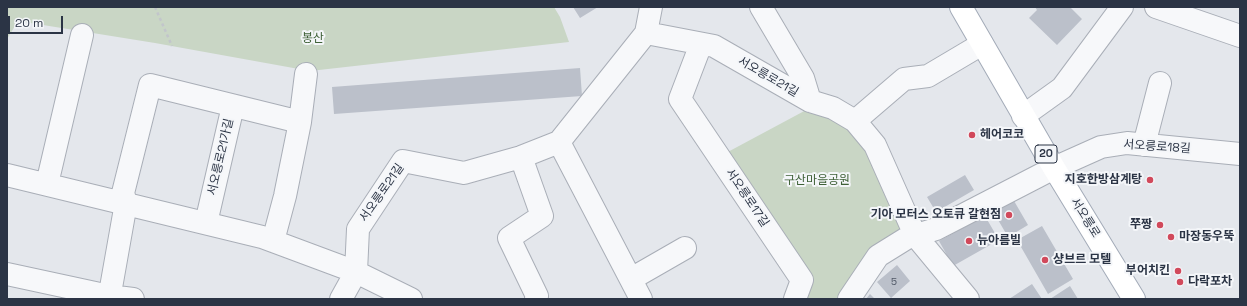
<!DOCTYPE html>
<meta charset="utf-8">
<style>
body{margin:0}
#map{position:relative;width:1247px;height:306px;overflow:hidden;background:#e4e7ec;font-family:"Space Grotesk",sans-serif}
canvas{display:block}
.frame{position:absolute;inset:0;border:8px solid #2b3445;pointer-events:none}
.scale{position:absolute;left:8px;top:16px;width:55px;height:18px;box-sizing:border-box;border:2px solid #2b3445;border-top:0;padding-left:5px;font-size:12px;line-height:14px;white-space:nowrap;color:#2b3445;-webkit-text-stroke:3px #f4f6f9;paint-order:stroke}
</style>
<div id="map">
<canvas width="1247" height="306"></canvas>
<div class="frame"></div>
<div class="scale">20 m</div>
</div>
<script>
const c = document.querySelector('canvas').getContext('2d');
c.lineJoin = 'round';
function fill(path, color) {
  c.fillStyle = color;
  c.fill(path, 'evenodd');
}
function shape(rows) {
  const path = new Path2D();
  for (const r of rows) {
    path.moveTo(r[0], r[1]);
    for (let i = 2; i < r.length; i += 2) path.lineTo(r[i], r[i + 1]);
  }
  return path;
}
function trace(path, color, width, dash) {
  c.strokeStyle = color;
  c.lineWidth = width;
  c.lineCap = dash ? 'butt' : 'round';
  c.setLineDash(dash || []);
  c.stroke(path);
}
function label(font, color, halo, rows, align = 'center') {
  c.font = font + ' "Space Grotesk","Noto Sans KR",sans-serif';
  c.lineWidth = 4;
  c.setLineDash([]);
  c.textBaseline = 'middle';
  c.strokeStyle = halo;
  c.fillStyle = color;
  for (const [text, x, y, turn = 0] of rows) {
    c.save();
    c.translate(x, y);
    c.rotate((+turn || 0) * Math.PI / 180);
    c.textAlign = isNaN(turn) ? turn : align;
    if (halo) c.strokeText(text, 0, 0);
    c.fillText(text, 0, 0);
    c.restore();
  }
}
const green = shape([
 [7,7,554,7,560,17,569,42,310,71,155,43,18,21,7,39],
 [808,109,854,127,909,234,848,299,801,299,724,154]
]);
const building = shape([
 [573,7,598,7,580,18],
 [1035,7,1070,7,1082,19,1057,45,1029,18,1037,10],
 [580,68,582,96,334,114,332,87],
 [965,175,974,190,936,212,927,197],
 [1010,194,1028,225,1008,237,990,206],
 [985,216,999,240,953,266,939,241],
 [1042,226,1073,279,1048,294,1017,240],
 [897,265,910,281,891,298,877,282],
 [1032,284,1042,299,1009,299],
 [1070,286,1078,299,1050,299],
 [870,294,875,299,866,299]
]);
const path = shape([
 [155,7,172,46]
]);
const minor = shape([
 [761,7,803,78,810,101],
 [1156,7,1240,36],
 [646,33,714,46,810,101,833,108,855,121,875,145,915,235,968,299],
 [701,44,680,99,802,280,795,299],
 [1023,116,1062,88,1122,7],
 [855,121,904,79,928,76,982,44],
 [559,142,641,299],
 [1144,145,1160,83],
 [521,157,542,216,509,238,537,296,536,299],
 [7,175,262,237,356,272,411,299],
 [47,184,82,35],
 [206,223,233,106],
 [273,241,285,196,300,122,306,74],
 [7,274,109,296,133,299],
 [631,279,685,248],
 [109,299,126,203,123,193,150,85,300,122],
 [341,299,356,272,358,229,403,161,464,173,521,157,559,142,646,33,651,7],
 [849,299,878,256,907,238,936,229,1054,168,1101,147,1127,143,1240,154]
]);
const major = shape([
 [961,7,1054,168,1134,299]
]);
const markers = [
 [972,135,4,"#d1495b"],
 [1150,180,4,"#d1495b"],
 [1009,215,4,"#d1495b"],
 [1160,225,4,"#d1495b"],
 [1171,237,4,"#d1495b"],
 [969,241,4,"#d1495b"],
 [1045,260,4,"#d1495b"],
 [1178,271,4,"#d1495b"],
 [1180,282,4,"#d1495b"]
];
const numberNames = [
 ["5",894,282]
];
const shields = [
 [1046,154,22]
];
const shieldNames = [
 ["20",1046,154]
];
const parkNames = [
 ["봉산",313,39],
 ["구산마을공원",817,181]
];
const streetNames = [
 ["서오릉로21길",768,77,30],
 ["서오릉로18길",1157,147,4],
 ["서오릉로21가길",221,157,-77],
 ["서오릉로21길",382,193,-55],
 ["서오릉로17길",747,198,56],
 ["서오릉로",1085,218,58]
];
const poiNames = [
 ["헤어코코",980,135],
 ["지호한방삼계탕",1142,180,"right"],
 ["기아 모터스 오토큐 갈현점",1001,215,"right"],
 ["쭈짱",1152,225,"right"],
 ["마장동우뚝",1179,237],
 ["뉴아름빌",977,241],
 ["샹브르 모텔",1053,260],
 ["부어치킨",1170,271,"right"],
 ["다락포차",1188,282]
];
fill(green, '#c9d6c5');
fill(building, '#bbc0ca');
trace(minor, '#a9aeb7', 24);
trace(major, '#a3abb8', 24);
trace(path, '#c2c5cb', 2.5, [3, 3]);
trace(minor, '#f7f8fa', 22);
trace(major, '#fff', 22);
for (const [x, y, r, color] of markers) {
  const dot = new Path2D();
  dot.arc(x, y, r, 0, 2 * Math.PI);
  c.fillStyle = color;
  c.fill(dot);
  trace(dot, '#f4f6f9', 1.5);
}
label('10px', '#4f5766', null, numberNames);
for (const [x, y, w] of shields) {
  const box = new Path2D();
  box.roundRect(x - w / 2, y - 9, w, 18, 3);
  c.fillStyle = '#f4f6f9';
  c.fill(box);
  trace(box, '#2b3445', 1);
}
label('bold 11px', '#2b3445', null, shieldNames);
label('12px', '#3f6138', '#f4f6f9', parkNames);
label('12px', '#2b3445', '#f4f6f9', streetNames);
label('bold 12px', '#2b3445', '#f4f6f9', poiNames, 'left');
</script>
